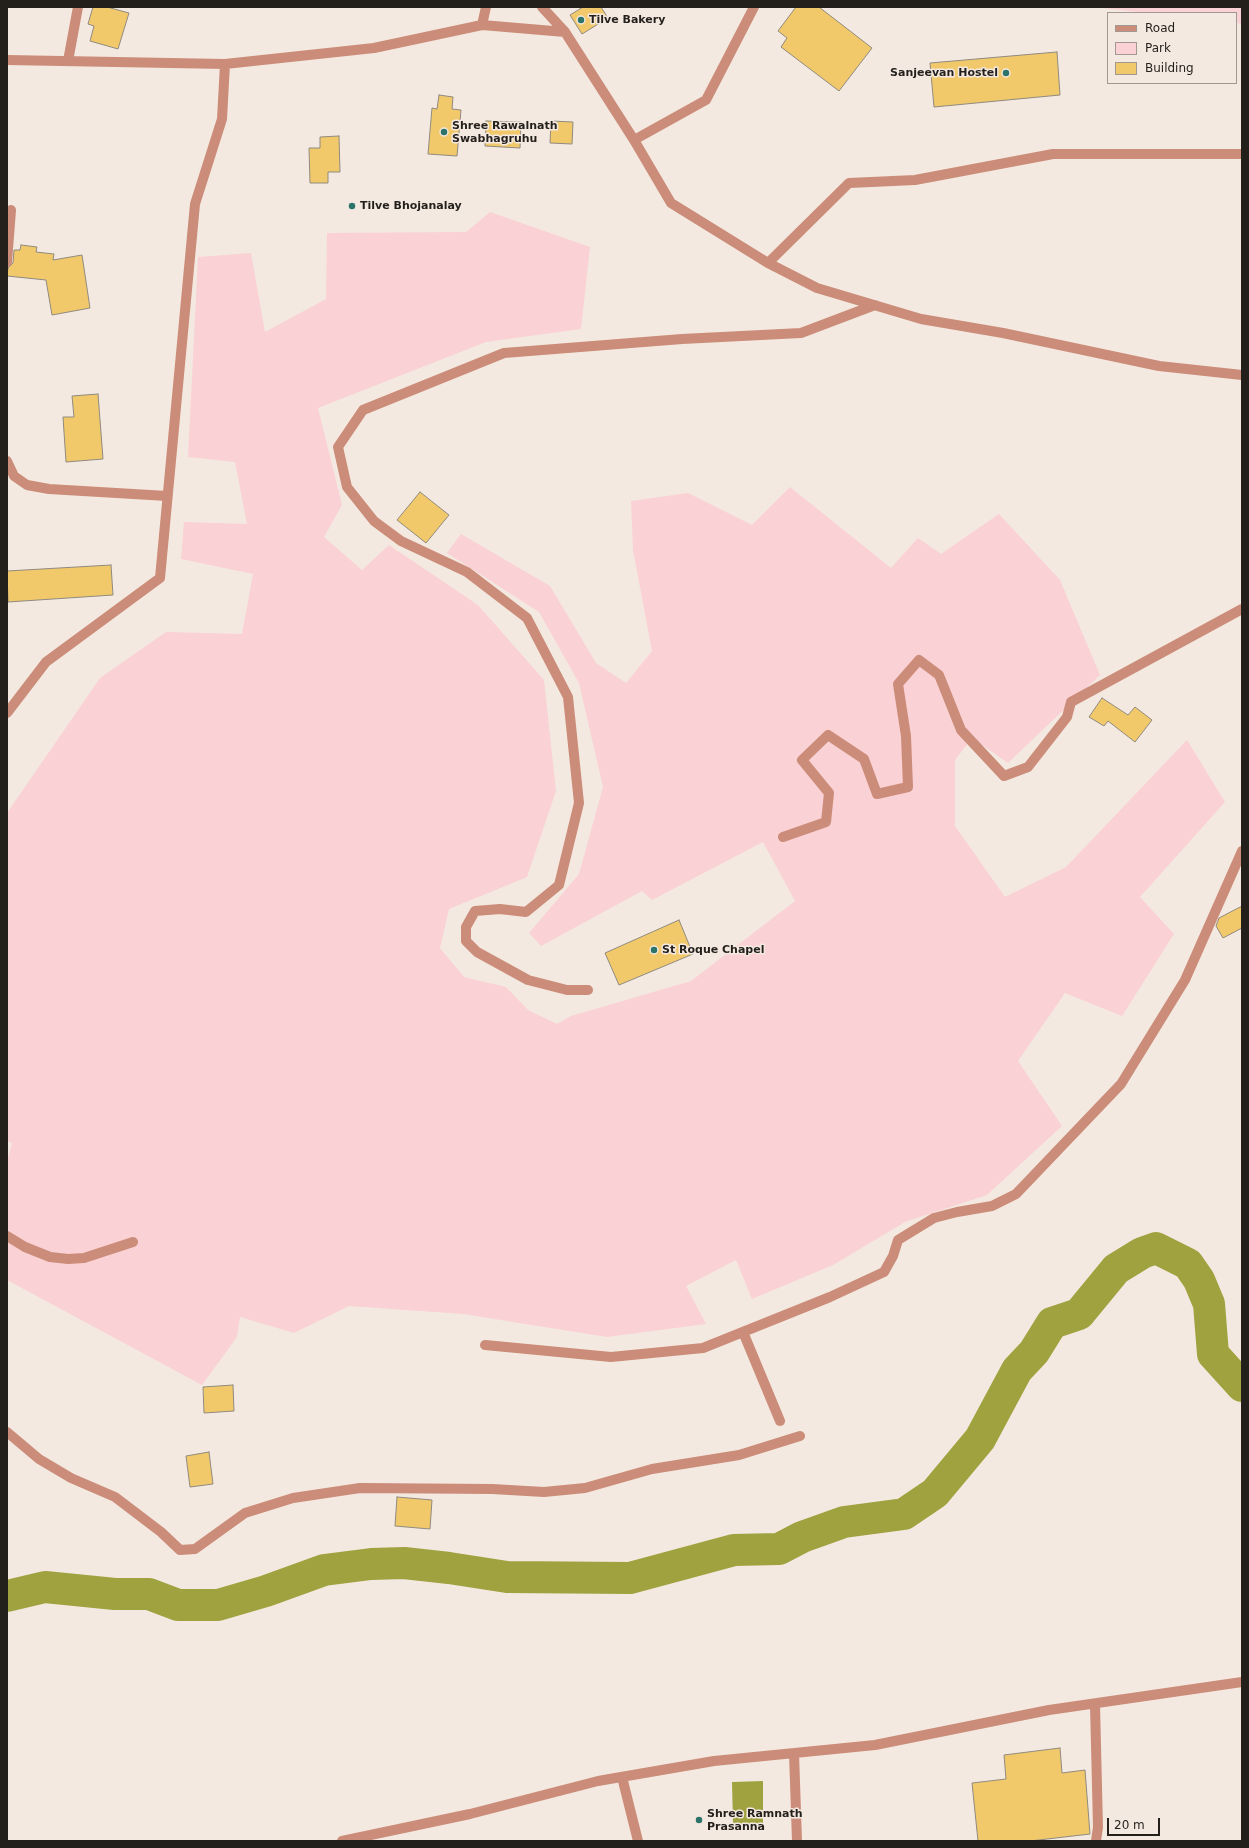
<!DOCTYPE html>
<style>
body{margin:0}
#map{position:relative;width:1249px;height:1848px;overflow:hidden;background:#f4e9e0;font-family:"DejaVu Sans",sans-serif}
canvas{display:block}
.frame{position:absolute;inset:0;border:8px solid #231f1b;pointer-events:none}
.legend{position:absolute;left:1107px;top:12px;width:130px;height:72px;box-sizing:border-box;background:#f4e9e0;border:1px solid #a09891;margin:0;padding:5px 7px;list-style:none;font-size:12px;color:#231f1b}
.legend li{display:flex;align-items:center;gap:8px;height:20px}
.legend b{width:20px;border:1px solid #a09891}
.scale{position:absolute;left:1107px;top:1818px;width:53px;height:18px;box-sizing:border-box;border:2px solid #231f1b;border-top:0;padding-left:5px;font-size:12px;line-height:14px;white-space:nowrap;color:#231f1b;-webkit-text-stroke:3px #f4e9e0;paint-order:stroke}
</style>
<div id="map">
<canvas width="1249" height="1848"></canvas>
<div class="frame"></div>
<ul class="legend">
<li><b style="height:5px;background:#cb8c79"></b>Road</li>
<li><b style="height:11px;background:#fad1d4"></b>Park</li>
<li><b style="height:11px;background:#f1c96b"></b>Building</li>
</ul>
<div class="scale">20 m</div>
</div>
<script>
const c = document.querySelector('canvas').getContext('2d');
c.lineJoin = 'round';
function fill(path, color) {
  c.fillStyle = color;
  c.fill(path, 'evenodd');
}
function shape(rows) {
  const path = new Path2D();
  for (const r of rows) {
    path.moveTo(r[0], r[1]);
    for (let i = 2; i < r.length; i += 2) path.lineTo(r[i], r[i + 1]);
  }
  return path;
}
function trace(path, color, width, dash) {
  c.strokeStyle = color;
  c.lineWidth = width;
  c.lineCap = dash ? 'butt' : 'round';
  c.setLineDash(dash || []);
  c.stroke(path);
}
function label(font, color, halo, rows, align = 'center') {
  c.font = font + ' "DejaVu Sans",sans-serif';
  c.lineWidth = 3;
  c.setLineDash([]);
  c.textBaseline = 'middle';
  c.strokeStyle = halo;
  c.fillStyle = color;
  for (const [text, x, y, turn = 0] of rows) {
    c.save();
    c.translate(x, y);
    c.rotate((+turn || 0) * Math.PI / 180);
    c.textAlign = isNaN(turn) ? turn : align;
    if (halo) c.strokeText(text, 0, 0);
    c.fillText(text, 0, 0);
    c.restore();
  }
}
const green = shape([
 [1094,7,1242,7,1242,24,1236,23,1236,13,1146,13],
 [490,212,590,247,581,329,486,342,318,408,342,505,324,537,362,570,389,545,478,605,544,680,556,791,527,877,449,909,440,948,464,977,506,987,528,1010,557,1024,571,1016,691,981,795,901,763,842,652,900,642,891,541,946,529,933,579,874,603,787,579,683,539,612,447,553,461,534,550,586,596,663,626,683,652,651,633,550,631,501,688,493,752,525,790,487,891,568,918,538,941,554,999,514,1060,580,1100,675,1008,763,972,738,955,760,955,826,1005,897,1066,867,1187,740,1225,802,1140,897,1174,934,1122,1016,1065,993,1018,1061,1062,1126,987,1195,905,1222,833,1265,752,1299,736,1260,686,1286,706,1324,607,1337,463,1314,349,1306,294,1333,240,1317,237,1337,202,1385,7,1280,7,1162,12,1143,7,1141,7,813,100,678,166,632,242,634,253,574,181,559,184,522,247,524,235,462,188,457,198,257,251,253,265,332,326,299,327,233,466,232]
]);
const water = shape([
 [763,1781,763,1824,733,1825,732,1782]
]);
const river = shape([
 [7,1596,45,1587,115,1594,149,1594,178,1605,218,1605,266,1591,324,1570,371,1564,404,1563,449,1568,507,1577,630,1578,734,1550,779,1549,802,1537,844,1522,904,1514,935,1493,980,1439,1017,1370,1034,1352,1052,1323,1079,1314,1116,1269,1142,1253,1156,1248,1188,1264,1199,1280,1209,1304,1213,1354,1242,1386]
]);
const building = shape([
 [93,7,107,7,129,13,118,49,90,41,94,26,88,24,93,7],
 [583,7,601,7,608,18,582,34,570,15,583,7],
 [796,7,819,7,872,48,839,91,781,47,787,38,778,31,796,7],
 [1057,52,1060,95,934,107,930,63,1057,52],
 [439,95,453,97,452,109,461,110,457,156,428,154,432,108,437,109,439,95],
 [486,121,521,122,520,148,485,146,486,121],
 [551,121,573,122,572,144,550,143,551,121],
 [339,136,340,172,328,172,328,183,310,183,309,148,320,148,320,137,339,136],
 [21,245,37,247,36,252,54,254,53,260,82,255,90,308,52,315,46,280,7,276,8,268,13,263,14,250,20,250,21,245],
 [98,394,103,459,66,462,63,417,74,417,72,396,98,394],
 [420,492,449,515,426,543,397,520,420,492],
 [111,565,113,595,8,602,7,571,111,565],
 [1102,698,1128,715,1135,707,1152,720,1135,742,1108,721,1104,726,1089,717,1102,698],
 [1242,906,1242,928,1223,938,1216,926,1219,918,1242,906],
 [679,920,693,954,619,985,605,953,679,920],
 [233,1385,234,1411,204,1413,203,1387,233,1385],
 [209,1452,213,1484,190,1487,186,1456,209,1452],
 [397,1497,432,1500,430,1529,395,1526,397,1497],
 [1060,1748,1062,1773,1085,1770,1090,1834,1030,1841,978,1841,972,1783,1006,1779,1004,1755,1060,1748]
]);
const minor = shape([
 [542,7,565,32,634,140,671,203,768,263,817,288,921,319,1003,333,1159,366,1242,375],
 [482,25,486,7],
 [7,60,225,64,374,48,482,25,565,32],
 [68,61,78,7],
 [634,140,706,100,754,7],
 [7,262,11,210],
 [768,263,849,183,915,180,1053,154,1242,154],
 [7,461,14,476,27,485,49,489,167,496],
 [7,713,46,662,160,578,195,204,222,119,225,64],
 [783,837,826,822,829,793,802,760,828,735,864,759,877,794,908,787,906,736,898,684,919,660,939,675,961,730,1004,776,1028,767,1067,717,1071,702,1242,609],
 [588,990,567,990,528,980,477,952,466,941,466,927,475,911,500,909,526,912,559,885,579,803,568,697,527,618,467,572,401,541,374,521,347,487,338,447,363,410,504,353,682,339,801,333,875,305],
 [7,1236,25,1247,50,1257,68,1259,84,1258,133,1242],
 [743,1332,780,1421],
 [485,1345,611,1357,703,1348,830,1297,884,1272,893,1256,898,1240,934,1218,957,1212,992,1206,1016,1194,1121,1084,1185,980,1242,851],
 [7,1432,39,1459,71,1478,115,1497,161,1532,180,1550,195,1549,245,1513,293,1498,360,1488,492,1489,544,1492,585,1488,652,1469,739,1455,800,1436],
 [1095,1705,1098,1827,1096,1841],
 [794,1753,797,1841],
 [622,1777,638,1841],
 [342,1841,470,1814,598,1781,714,1761,875,1745,1049,1710,1242,1682]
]);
const markers = [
 [581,20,4,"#2c736a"],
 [1006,73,4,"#2c736a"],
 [444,132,4,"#2c736a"],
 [352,206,4,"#2c736a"],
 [654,950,4,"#2c736a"],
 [699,1820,4,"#2c736a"]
];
const poiNames = [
 ["Tilve Bakery",589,20],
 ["Sanjeevan Hostel",998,73,"right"],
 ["Shree Rawalnath",452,126],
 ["Swabhagruhu",452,139],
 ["Tilve Bhojanalay",360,206],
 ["St Roque Chapel",662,950],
 ["Shree Ramnath",707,1814],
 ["Prasanna",707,1827]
];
fill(green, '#fad1d4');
fill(water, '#a0a23f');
trace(river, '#a0a23f', 32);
fill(building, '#f1c96b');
trace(building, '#8f8a7f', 1);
trace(minor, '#cb8c79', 10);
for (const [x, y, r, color] of markers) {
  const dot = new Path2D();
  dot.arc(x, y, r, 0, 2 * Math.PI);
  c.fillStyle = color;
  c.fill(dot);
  trace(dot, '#f4e9e0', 1.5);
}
label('bold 11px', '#231f1b', '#f4e9e0', poiNames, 'left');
</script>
